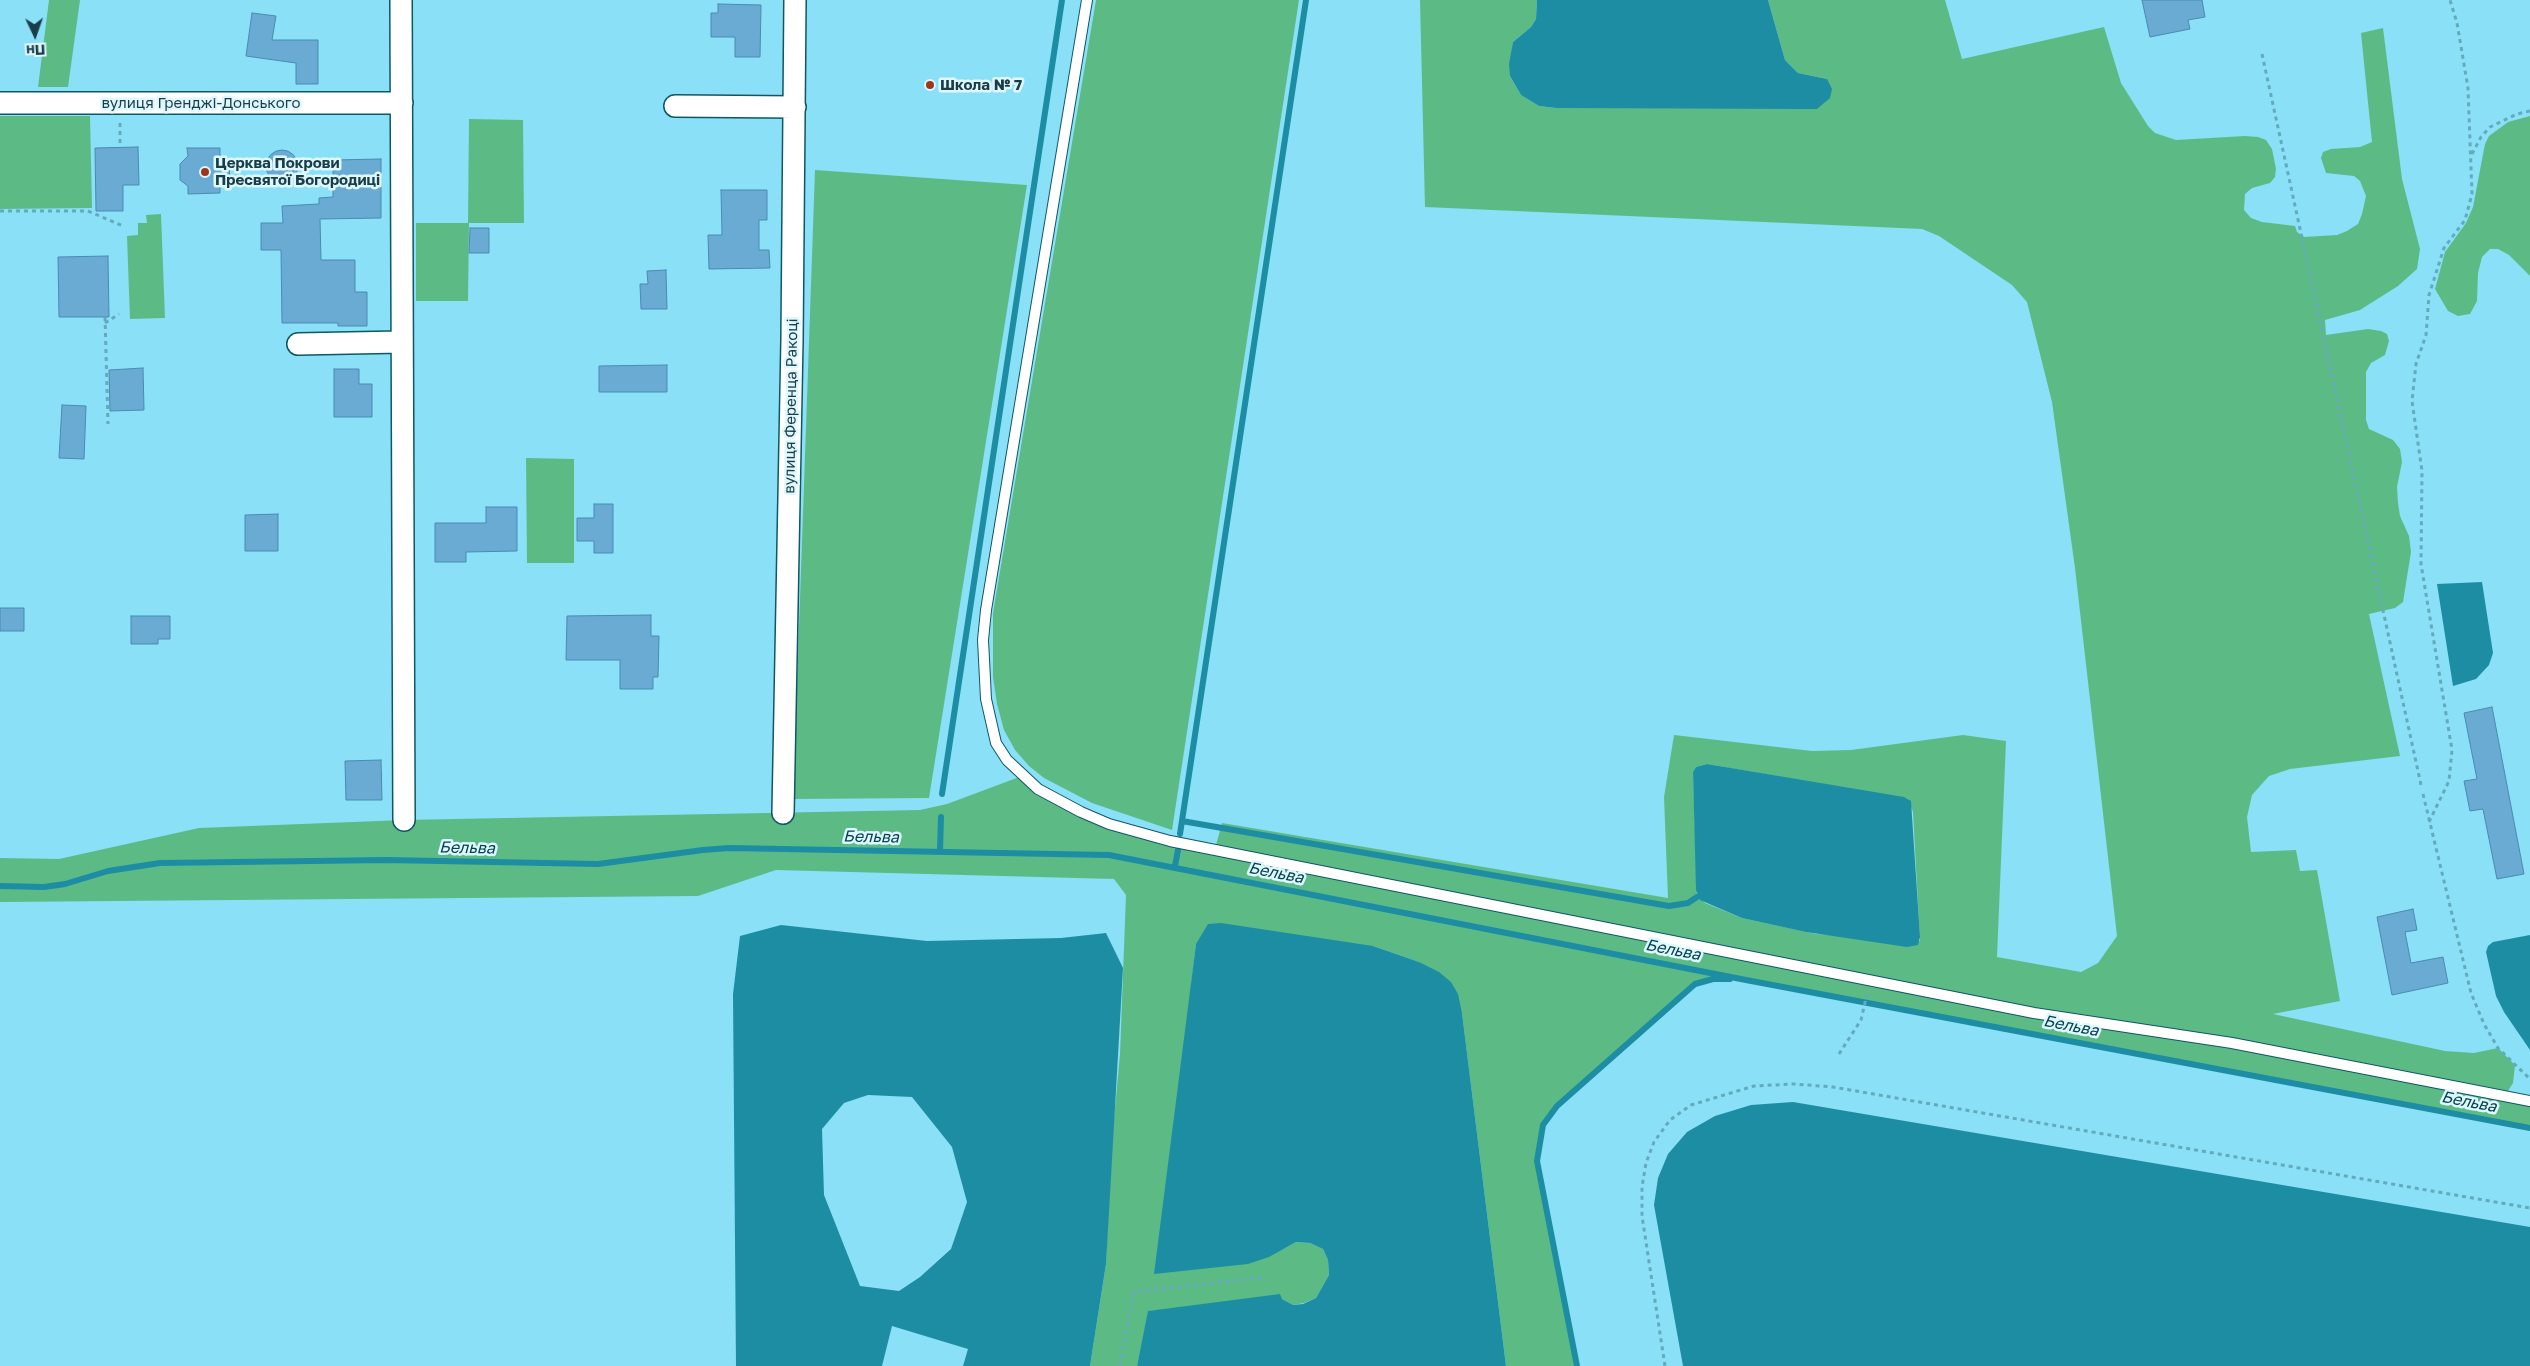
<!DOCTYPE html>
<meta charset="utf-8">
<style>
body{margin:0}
#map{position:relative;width:2530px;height:1366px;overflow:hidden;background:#8ae0f7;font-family:"Golos Text",sans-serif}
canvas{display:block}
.north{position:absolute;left:10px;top:10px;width:50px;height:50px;-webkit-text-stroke:4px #dff7fe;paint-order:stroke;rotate:177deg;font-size:14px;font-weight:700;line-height:20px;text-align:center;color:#1a3e47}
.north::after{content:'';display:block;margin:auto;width:18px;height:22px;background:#1a3e47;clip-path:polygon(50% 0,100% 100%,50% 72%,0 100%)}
</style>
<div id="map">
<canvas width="2530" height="1366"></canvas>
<div class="north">Пн</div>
</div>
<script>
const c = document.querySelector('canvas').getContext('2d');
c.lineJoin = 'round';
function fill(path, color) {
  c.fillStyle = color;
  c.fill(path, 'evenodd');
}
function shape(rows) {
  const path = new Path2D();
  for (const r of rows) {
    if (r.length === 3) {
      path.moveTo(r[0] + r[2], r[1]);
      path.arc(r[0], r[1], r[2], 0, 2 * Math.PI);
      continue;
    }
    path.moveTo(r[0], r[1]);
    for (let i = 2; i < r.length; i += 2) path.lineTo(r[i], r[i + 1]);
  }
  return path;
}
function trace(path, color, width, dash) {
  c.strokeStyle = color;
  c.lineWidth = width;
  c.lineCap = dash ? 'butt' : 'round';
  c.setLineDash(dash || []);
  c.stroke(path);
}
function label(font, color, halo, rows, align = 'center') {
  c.font = font + ' "Golos Text",sans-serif';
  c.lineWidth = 5;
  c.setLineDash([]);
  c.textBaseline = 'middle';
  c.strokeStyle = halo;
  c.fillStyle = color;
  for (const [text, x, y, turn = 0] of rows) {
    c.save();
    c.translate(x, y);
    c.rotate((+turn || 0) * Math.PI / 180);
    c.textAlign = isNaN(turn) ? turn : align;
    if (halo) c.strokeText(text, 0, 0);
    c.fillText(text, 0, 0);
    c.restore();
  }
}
const green = shape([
 [49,0,80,0,68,87,38,87],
 [1096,0,1299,0,1172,830,1092,803,1044,778,1029,766,1015,750,1004,730,997,704,993,677,993,613],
 [1420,0,1537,0,1536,19,1531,27,1513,42,1510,76,1521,95,1539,106,1556,108,1817,108,1827,79,1798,73,1785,60,1768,0,1945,0,1962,59,2104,27,2121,83,2148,126,2155,133,2176,140,2245,136,2258,137,2266,140,2272,149,2276,169,2275,177,2270,183,2252,188,2245,194,2244,210,2251,218,2262,222,2295,226,2297,232,2304,237,2337,235,2347,231,2358,224,2362,214,2366,196,2360,181,2354,176,2326,173,2321,158,2323,152,2331,149,2360,147,2372,142,2361,33,2383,28,2402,179,2420,249,2417,269,2398,286,2360,310,2325,320,2326,335,2368,329,2381,331,2387,334,2389,341,2385,355,2371,363,2366,372,2366,420,2369,429,2393,440,2400,449,2402,462,2397,487,2398,503,2400,516,2409,536,2411,552,2403,602,2395,608,2369,614,2400,756,2290,769,2269,776,2252,795,2247,817,2251,852,2296,850,2300,871,2317,870,2340,1001,2273,1014,2445,1051,2474,1053,2498,1048,2515,1065,2513,1083,2505,1096,2530,1101,2530,1128,1746,980,1713,979,1703,981,1695,984,1557,1106,1543,1125,1537,1161,1577,1366,1506,1366,1462,1013,1419,962,1373,946,1196,944,1191,986,1283,1249,1296,1242,1310,1243,1323,1249,1328,1260,1329,1275,1316,1298,1304,1303,1293,1305,1282,1299,1149,1311,1137,1366,1090,1366,1106,1264,1110,1163,1120,1054,1126,895,1114,879,776,870,698,896,0,902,0,858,59,859,199,828,404,820,920,810,947,804,1022,776,1081,812,1215,849,1222,823,1668,898,1664,797,1674,735,1812,751,1851,750,1963,735,2006,741,1997,957,2081,972,2098,963,2117,936,2075,568,2052,402,2027,302,2012,285,1939,236,1922,229,1425,207],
 [1707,764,1908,799,1913,812,1920,941,1816,934,1742,918,1705,903,1697,896,1693,772,1696,767],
 [0,116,90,116,92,208,0,209],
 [2530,116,2530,276,2509,255,2498,249,2490,249,2482,257,2478,273,2477,301,2470,314,2458,316,2448,311,2435,289,2445,252,2466,223,2473,207,2485,144,2489,136,2508,122],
 [469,119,523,120,524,223,469,223,468,301,416,301,416,223,468,223],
 [815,170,1027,185,929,798,793,799],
 [161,214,165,318,130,319,127,236,138,235,138,223,147,223,146,215],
 [526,458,574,459,574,563,527,563]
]);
const water = shape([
 [1537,0,1768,0,1785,60,1798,73,1827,79,1832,89,1830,98,1817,109,1801,109,1556,108,1539,106,1521,95,1510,76,1509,64,1513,42,1531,27,1536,19],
 [2482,582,2493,653,2489,665,2476,679,2453,686,2437,584],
 [1707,764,1904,797,1911,801,1920,937,1918,945,1907,947,1806,932,1742,918,1700,900,1696,890,1693,772,1696,767],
 [1221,923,1373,946,1419,962,1439,972,1451,982,1458,994,1462,1013,1506,1366,1137,1366,1148,1311,1280,1294,1282,1299,1293,1305,1303,1304,1316,1298,1329,1275,1328,1260,1323,1249,1310,1243,1296,1242,1269,1257,1248,1264,1154,1274,1196,944,1208,924],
 [781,925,927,941,1061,938,1106,933,1123,968,1106,1264,1090,1366,963,1366,968,1349,892,1326,882,1366,736,1366,733,994,740,936],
 [868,1095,912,1097,952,1147,967,1202,951,1249,920,1277,899,1291,860,1286,824,1195,822,1129,844,1103],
 [2530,935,2530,1050,2504,1012,2496,996,2486,952,2488,946,2493,942],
 [1793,1102,2530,1227,2530,1366,1683,1366,1654,1205,1658,1178,1668,1154,1687,1132,1715,1116,1751,1105]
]);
const stream = shape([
 [942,794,1062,0],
 [1182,821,1669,906,1688,903,1697,897],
 [1180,834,1306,0],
 [940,851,941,817],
 [1175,866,1178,850],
 [0,886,44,887,65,884,108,871,160,863,387,860,598,864,703,850,729,848,1109,855,1746,980,2530,1128],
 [1577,1366,1537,1161,1543,1125,1557,1106,1695,984,1713,979,1730,979]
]);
const building = shape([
 [2142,0,2202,0,2205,17,2188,20,2190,29,2150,37,2142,0],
 [718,4,761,5,760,57,735,57,735,37,711,37,711,13,718,13,718,4],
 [252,13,276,16,272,40,318,40,318,84,296,84,296,63,246,56,252,13],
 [138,147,139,185,123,185,123,211,96,211,95,148,138,147],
 [187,148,220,148,220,161,229,161,230,182,220,182,220,193,188,194,188,186,180,180,180,164,188,156,187,148],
 [282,166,16],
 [381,159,381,218,320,219,321,260,355,260,355,292,367,292,367,326,338,326,338,323,282,323,281,250,261,250,261,223,283,223,282,206,319,204,319,198,333,197,333,160,381,159],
 [721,190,767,190,767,220,759,220,759,250,769,250,770,268,709,269,708,235,722,235,721,190],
 [470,228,489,228,489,253,469,253,470,228],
 [108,256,109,317,59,317,58,257,108,256],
 [666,270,667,309,641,309,640,284,648,284,647,271,666,270],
 [667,365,667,392,599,392,599,366,667,365],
 [143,368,144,410,110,411,109,370,143,368],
 [334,369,359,369,359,384,372,384,372,417,334,417,334,369],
 [62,405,86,406,84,459,59,458,62,405],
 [594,504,613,504,613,553,594,553,594,541,577,541,577,518,594,518,594,504],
 [486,507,517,507,517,551,466,552,466,562,435,562,435,523,486,523,486,507],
 [278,514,278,551,245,551,245,515,278,514],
 [0,608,24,608,24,631,0,631,0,608],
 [651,615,651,636,659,636,658,677,653,677,653,689,620,689,620,660,566,660,567,616,651,615],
 [131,616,170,616,170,639,158,639,158,644,131,644,131,616],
 [2492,707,2524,874,2497,879,2483,809,2470,811,2464,781,2477,779,2464,713,2492,707],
 [381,760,382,800,346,800,345,761,381,760],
 [2413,909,2417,930,2405,932,2411,963,2443,957,2448,983,2392,995,2377,917,2413,909]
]);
const path = shape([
 [2262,54,2421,785],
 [120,123,120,147],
 [2472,154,2481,137,2490,127,2517,114,2530,111],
 [0,211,88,211,123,226],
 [105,317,108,424],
 [105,323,119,314],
 [2423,794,2471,993,2484,1024,2498,1048,2530,1079],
 [2429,822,2449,781,2452,750,2421,564,2422,471,2412,401,2416,364,2426,335,2429,295,2444,248,2465,220,2472,194,2468,88,2457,23,2450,0],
 [1839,1054,1861,1020,1867,994],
 [1120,1366,1134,1292,1266,1277],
 [1665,1366,1642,1216,1642,1187,1646,1163,1654,1142,1670,1120,1691,1105,1754,1086,1794,1084,1833,1087,2530,1208]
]);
const lane = shape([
 [1087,0,986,610,983,640,986,699,996,743,1007,760,1038,789,1081,812,1109,824,1170,841,2034,1013,2232,1043,2530,1101]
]);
const street = shape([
 [401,0,404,820],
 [0,103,402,103],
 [675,106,795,107],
 [298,344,401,342],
 [783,813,792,340,795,0]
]);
const markers = [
 [930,85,5,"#9e3617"],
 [205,172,5,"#9e3617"]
];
const poiNames = [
 ["Школа № 7",940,85],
 ["Церква Покрови",215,163],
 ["Пресвятої Богородиці",215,180]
];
const streetNames = [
 ["вулиця Гренджі-Донського",201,103],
 ["вулиця Ференца Ракоці",791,406,-89]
];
const waterNames = [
 ["Бельва",871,837,1],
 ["Бельва",467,848,1],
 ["Бельва",1276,873,11],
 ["Бельва",1673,950,11],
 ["Бельва",2071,1026,11],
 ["Бельва",2469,1102,11]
];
fill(green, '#5cbb85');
fill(water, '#1d8da4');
trace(stream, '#1d8da4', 6);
fill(building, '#6aabd3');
trace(building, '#498ab1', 1);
trace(lane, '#0e5767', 12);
trace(street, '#0e5767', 24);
trace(path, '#65aabc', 3, [4, 4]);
trace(lane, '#fff', 10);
trace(street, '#fff', 21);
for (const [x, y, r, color] of markers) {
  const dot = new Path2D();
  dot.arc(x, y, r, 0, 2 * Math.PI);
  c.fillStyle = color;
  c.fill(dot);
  trace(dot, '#dff7fe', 2);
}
label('bold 15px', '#1a3e47', '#dff7fe', poiNames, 'left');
label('15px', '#1a3e47', '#dff7fe', streetNames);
label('italic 16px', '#034350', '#dff7fe', waterNames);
</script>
